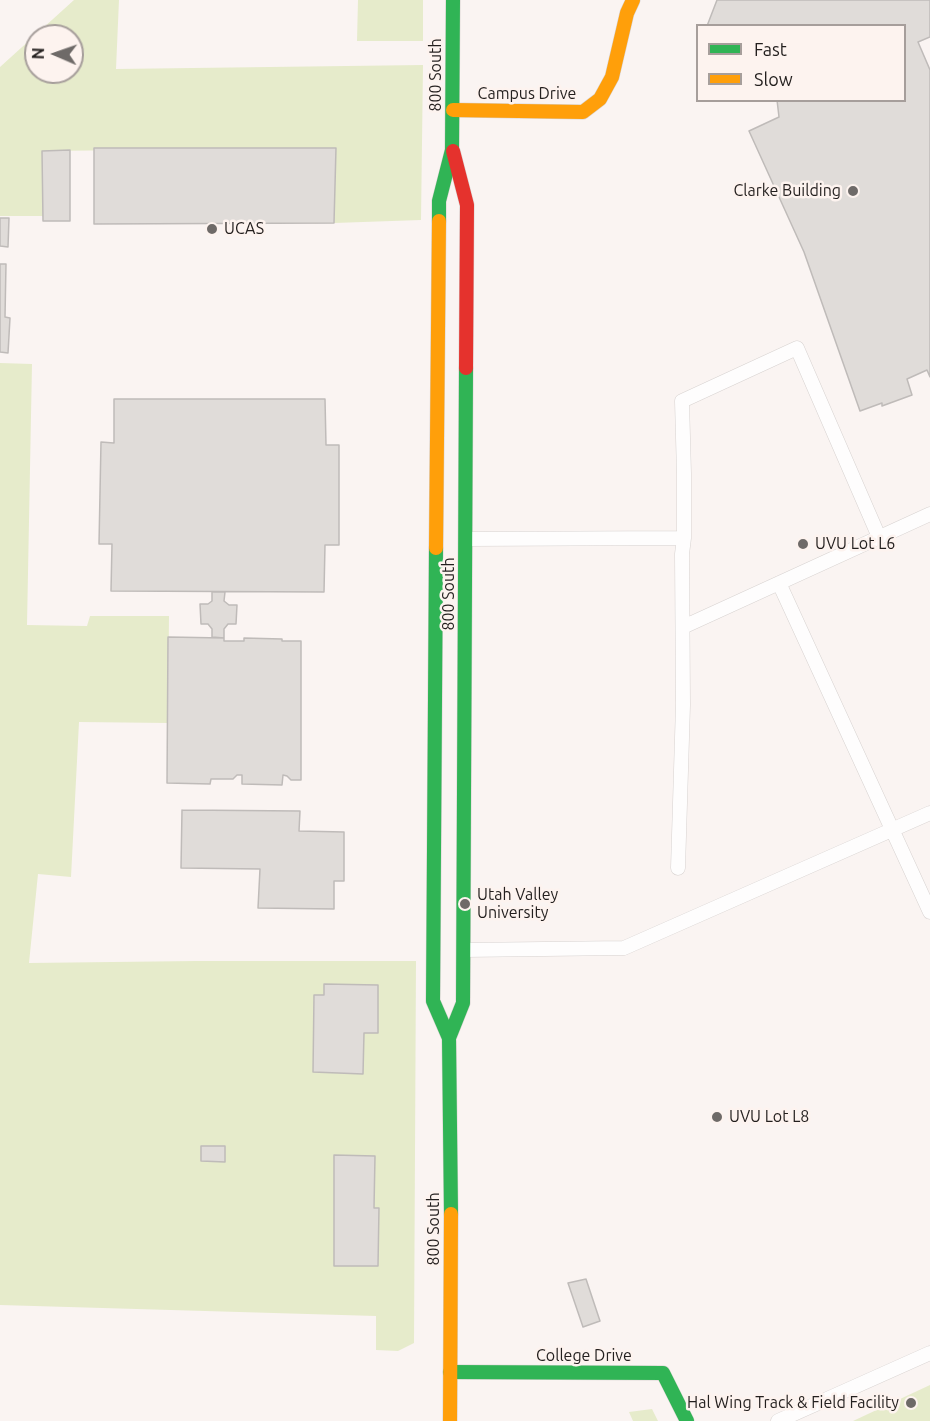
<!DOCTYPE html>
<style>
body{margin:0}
#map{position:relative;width:930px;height:1421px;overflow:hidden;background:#faf4f2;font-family:Ubuntu,sans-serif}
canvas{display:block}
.legend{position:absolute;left:696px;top:24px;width:210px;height:78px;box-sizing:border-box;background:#fdf3ef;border:2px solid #a69e9b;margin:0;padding:8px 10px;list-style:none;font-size:18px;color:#231f1e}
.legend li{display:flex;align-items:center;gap:12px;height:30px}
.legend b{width:30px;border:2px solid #a69e9b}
.north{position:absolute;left:24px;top:24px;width:60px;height:60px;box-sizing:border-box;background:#fdf3ef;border:2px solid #a69e9b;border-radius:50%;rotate:272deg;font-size:16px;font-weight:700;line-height:24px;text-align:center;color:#231f1e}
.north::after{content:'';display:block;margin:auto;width:21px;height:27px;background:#6e6a68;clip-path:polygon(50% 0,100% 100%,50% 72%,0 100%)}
</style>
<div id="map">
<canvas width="930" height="1421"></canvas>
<ul class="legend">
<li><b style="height:8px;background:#30b455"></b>Fast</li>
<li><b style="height:8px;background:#ff9f0a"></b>Slow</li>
</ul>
<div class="north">N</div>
</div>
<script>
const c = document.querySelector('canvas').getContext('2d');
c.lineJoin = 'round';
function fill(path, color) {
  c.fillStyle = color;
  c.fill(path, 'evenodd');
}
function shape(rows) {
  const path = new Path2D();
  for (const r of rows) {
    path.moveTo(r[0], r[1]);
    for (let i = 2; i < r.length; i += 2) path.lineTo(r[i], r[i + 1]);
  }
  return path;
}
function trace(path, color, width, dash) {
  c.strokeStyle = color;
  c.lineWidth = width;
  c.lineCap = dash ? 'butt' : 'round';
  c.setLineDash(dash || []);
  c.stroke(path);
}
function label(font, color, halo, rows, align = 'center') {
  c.font = font + ' Ubuntu,sans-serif';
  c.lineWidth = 5;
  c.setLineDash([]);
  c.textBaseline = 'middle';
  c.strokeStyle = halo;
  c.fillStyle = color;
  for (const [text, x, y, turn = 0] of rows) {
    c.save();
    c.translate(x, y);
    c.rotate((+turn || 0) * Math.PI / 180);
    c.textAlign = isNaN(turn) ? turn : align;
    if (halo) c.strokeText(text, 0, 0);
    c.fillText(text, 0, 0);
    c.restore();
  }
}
const green = shape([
 [74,0,119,0,116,69,423,65,421,220,334,223,336,148,43,151,43,216,0,216,0,67],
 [36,36,72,36,72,72,36,72],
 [358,0,423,0,423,41,357,41],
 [0,363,32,364,27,625,87,626,90,616,169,616,168,723,79,722,71,877,38,874,29,963,196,961,416,961,414,1343,398,1351,376,1350,376,1316,0,1305],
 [930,1385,930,1421,853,1421],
 [652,1409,658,1421,633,1421,629,1412]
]);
const building = shape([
 [717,0,930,0,930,37,918,42,930,70,930,377,927,370,907,379,912,395,882,406,882,403,860,411,804,252,749,131,779,117,777,100,904,100,904,26,707,26,717,0],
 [94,148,336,148,334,223,94,224,94,148],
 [70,150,70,221,43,221,42,151,70,150],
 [0,218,9,218,8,247,0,246,0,218],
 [0,264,6,264,5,317,10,318,8,353,0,352,0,264],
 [114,399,325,399,326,445,339,445,339,545,325,545,324,592,111,591,112,544,99,544,101,442,114,443,114,399],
 [212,592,225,592,224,601,229,605,237,605,236,624,228,624,224,629,224,638,212,637,212,629,208,624,201,624,200,604,208,604,212,601,212,592],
 [168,637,224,638,224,641,244,641,244,638,282,639,282,641,301,641,301,780,291,780,287,776,283,775,282,785,242,784,242,775,237,775,233,779,211,779,210,784,167,783,168,637],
 [182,810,300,811,299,831,344,832,344,881,334,881,334,909,258,908,260,869,181,868,182,810],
 [324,984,378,985,378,1033,364,1033,363,1074,313,1072,314,995,324,995,324,984],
 [201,1146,225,1146,225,1162,201,1161,201,1146],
 [334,1155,375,1156,374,1208,379,1208,378,1266,334,1266,334,1155],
 [586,1279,600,1321,583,1327,568,1283,586,1279]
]);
const lane = shape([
 [466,539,684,538],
 [779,583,930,912],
 [683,627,930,514],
 [678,868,683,705,682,554,684,538,684,474,682,401,797,348,879,537],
 [464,950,624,948,930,813],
 [778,1421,930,1353]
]);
const fast = shape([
 [439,221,439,201,452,150,453,0],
 [436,548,433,1001,449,1038,451,1214],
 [449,1038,463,1003,466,368],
 [450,1372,663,1373,687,1421]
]);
const slow = shape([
 [453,110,583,112,600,99,612,77,627,13,633,0],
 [436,548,439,221],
 [450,1421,451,1214]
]);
const jam = shape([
 [453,151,467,205,466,368]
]);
const markers = [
 [853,191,6,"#6e6a68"],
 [212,229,6,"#6e6a68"],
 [803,544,6,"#6e6a68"],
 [465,904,6,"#6e6a68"],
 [717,1117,6,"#6e6a68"],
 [911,1403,6,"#6e6a68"]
];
const streetNames = [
 ["800 South",436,75,-90],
 ["Campus Drive",527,94],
 ["800 South",449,594,-90],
 ["800 South",434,1229,-90],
 ["College Drive",584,1356]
];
const poiNames = [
 ["Clarke Building",841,191,"right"],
 ["UCAS",224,229],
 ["UVU Lot L6",815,544],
 ["Utah Valley",477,895],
 ["University",477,913],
 ["UVU Lot L8",729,1117],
 ["Hal Wing Track & Field Facility",899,1403,"right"]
];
fill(green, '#e6ebcb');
fill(building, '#e0dcd9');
trace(building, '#bfbbb9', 1.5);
trace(lane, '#d7d2d0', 15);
trace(fast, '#d7d2d0', 15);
trace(slow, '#d7d2d0', 15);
trace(jam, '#d7d2d0', 15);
trace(lane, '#fefdfd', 14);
trace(fast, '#30b455', 14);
trace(slow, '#ff9f0a', 14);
trace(jam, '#e5322d', 14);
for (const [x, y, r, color] of markers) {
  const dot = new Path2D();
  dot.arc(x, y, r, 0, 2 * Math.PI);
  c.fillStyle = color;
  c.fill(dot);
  trace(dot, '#fdf3ef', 2);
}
label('16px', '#231f1e', '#fdf3ef', streetNames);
label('16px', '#231f1e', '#fdf3ef', poiNames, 'left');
</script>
